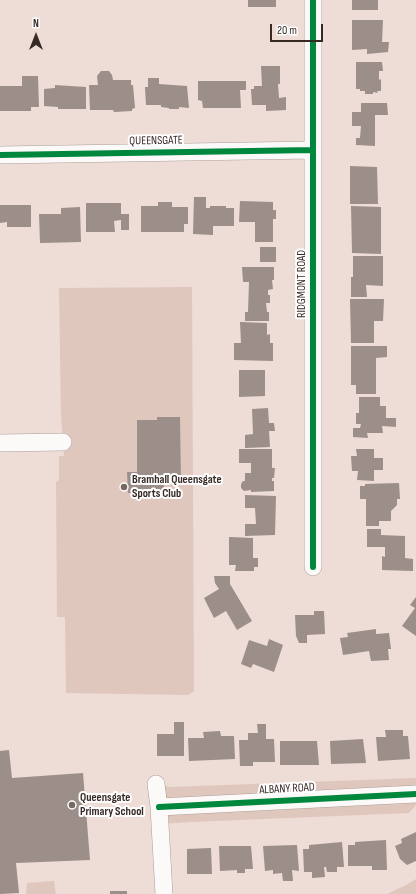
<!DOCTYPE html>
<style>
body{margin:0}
#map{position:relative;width:416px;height:894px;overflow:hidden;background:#eedcd6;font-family:"Sofia Sans Condensed",sans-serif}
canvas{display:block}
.north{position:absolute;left:16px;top:16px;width:40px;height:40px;-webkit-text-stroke:3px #fff;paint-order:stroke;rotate:0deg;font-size:11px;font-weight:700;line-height:16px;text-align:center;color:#362a25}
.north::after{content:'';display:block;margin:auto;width:14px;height:18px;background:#362a25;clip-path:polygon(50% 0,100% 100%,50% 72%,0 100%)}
.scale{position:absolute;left:270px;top:24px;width:53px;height:18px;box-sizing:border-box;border:2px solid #362a25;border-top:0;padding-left:5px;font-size:12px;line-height:14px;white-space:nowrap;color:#362a25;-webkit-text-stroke:3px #fff;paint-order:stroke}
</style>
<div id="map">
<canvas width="416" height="894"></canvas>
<div class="north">N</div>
<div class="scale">20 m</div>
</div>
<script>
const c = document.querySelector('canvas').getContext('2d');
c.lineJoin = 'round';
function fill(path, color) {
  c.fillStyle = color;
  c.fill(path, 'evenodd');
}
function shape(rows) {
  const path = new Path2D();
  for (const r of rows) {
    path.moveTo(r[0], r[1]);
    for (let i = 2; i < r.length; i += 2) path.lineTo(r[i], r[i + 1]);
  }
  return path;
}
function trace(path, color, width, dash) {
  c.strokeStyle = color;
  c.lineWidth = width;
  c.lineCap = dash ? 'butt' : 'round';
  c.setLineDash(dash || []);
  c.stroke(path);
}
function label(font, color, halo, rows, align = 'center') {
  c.font = font + ' "Sofia Sans Condensed",sans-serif';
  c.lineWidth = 4;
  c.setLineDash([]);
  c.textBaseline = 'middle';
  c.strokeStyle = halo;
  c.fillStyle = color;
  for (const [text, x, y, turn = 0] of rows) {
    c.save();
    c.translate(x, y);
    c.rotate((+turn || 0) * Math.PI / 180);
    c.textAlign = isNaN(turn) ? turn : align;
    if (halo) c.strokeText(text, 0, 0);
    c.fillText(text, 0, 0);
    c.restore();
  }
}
const green = shape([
 [192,287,194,691,188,695,66,693,65,617,57,617,56,482,59,480,59,456,64,456,61,416,59,288],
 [416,778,416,805,409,813,191,822,160,824,156,784,170,787],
 [416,879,416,894,387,894,404,886],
 [54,881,56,894,26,894,27,883]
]);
const building = shape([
 [248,0,276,0,276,7,248,7],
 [352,0,378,0,378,10,352,10],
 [352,20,383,20,382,42,389,42,388,52,367,54,367,49,352,50],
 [356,62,382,62,383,71,379,71,379,80,381,79,381,91,377,91,378,93,373,92,373,94,365,94,365,91,360,91,360,89,356,89],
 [261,66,280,66,280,84,278,84,279,98,286,97,286,110,266,111,266,105,252,105,251,89,254,89,254,86,262,86],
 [101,71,109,71,112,75,113,80,131,80,131,85,133,85,135,108,132,109,132,111,114,112,113,110,90,110,89,85,98,85,97,76],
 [22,76,38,76,39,107,31,107,31,111,0,111,0,86,22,86],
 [148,78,159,78,159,84,187,86,189,108,179,107,179,109,169,109,169,108,161,107,161,105,146,105,145,87,148,87],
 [198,81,246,81,246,90,240,90,241,108,203,108,202,101,198,100],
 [55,85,86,87,86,109,58,109,58,107,44,106,44,89,55,88],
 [361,103,387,103,388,115,375,115,375,146,356,145,356,138,360,138,361,126,352,126,352,112,361,112],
 [350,166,377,167,378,204,350,204],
 [194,197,206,197,206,208,210,208,210,206,226,206,226,208,234,208,234,226,213,226,213,235,193,234],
 [240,201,273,202,273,210,276,210,276,219,273,219,273,242,255,242,255,222,239,222],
 [158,202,172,202,172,207,188,207,188,224,184,224,184,232,141,232,141,206,158,206],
 [86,203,121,203,121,214,129,214,129,230,121,230,121,220,114,221,115,232,86,232],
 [0,205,31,205,31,227,7,227,7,222,0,223],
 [351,206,381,207,381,254,352,253],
 [80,207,81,242,40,243,39,214,61,214,61,208],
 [260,247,276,247,276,262,260,262],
 [353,256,383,256,383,286,366,285,367,297,351,297,351,277,353,277],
 [242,267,274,267,274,280,272,280,273,289,268,290,268,295,270,295,270,303,266,303,267,312,269,312,269,321,245,321,245,312,248,312,249,282,243,282],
 [350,299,384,299,383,321,374,321,374,343,351,343],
 [240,322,267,323,267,335,270,334,270,343,273,343,273,361,234,360,234,343,241,343],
 [351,346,387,346,387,357,376,358,376,394,356,394,356,385,351,385],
 [239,370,265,370,265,396,239,397],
 [359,397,380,397,380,406,386,406,386,418,396,418,396,427,382,426,383,433,367,433,368,438,353,437,353,428,360,428,361,424,356,424,356,413,359,413],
 [268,408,269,423,274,423,275,431,269,431,270,447,245,448,245,435,253,434,252,409],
 [157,417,180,417,181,482,164,482,164,492,128,493,127,472,137,472,137,420,157,420],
 [239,449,272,449,272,468,275,468,274,478,272,478,272,481,274,481,274,491,251,492,251,490,244,491,241,488,241,484,243,481,245,481,245,473,251,473,251,463,239,463],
 [356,449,374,449,374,458,383,458,383,470,374,470,374,481,357,480,358,471,352,471,351,456,357,456],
 [399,483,400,499,397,499,397,505,391,511,391,521,379,521,379,526,366,526,366,499,360,499,360,486,365,486,365,484],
 [245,495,276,496,275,535,245,536,245,524,256,524,255,508,245,508],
 [367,529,381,529,381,535,405,536,405,558,413,559,413,571,382,570,382,556,385,557,385,547,367,547],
 [229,537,253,538,253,558,258,558,258,567,254,567,254,571,235,571,236,565,229,565],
 [214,576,230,576,230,584,252,621,237,630,226,611,214,618,204,598,219,589,215,583],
 [416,597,416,636,402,626,415,608,410,605],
 [314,611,324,611,325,634,307,635,307,643,299,643,296,636,295,615,314,615],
 [376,629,376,634,389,633,391,649,388,649,389,660,371,661,369,651,343,655,340,638,348,637,347,633],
 [269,639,283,645,274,672,253,664,251,668,241,664,249,640,267,646],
 [174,722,184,722,184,756,157,756,157,734,174,734],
 [257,724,266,724,266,739,274,739,275,762,253,762,253,766,240,766,239,740,248,740,248,733,258,733],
 [385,730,403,730,403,736,408,736,410,759,378,761,376,737,386,737],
 [220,731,221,736,234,736,235,759,189,761,188,738,204,738,203,732],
 [363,739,366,763,331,764,330,741],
 [280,741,317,741,319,765,280,765],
 [9,750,12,778,83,773,90,860,16,863,19,893,0,894,0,751],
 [416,832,416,861,407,865,400,859,395,846,402,843,401,839],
 [386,840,387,870,372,870,372,866,348,866,348,845,355,845,355,842],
 [342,842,344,867,337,867,337,872,327,872,326,867,324,867,325,877,312,878,312,872,304,872,303,849,309,849,309,845],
 [297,845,299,871,292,870,293,881,283,881,282,873,273,874,273,870,265,871,263,846],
 [219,846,251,846,253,869,245,869,245,873,237,873,237,870,220,871],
 [211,848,212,874,187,874,187,849],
 [110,891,127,891,127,894,110,894]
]);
const street = shape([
 [313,0,313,567],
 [0,155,313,150],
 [0,443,63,442],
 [156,784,159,807,164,894],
 [159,807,416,794]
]);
const cycleway = shape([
 [313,0,313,567],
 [0,155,313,150],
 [159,807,416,794]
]);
const markers = [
 [124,487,4,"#766863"],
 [72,805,4,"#766863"]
];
const streetNames = [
 ["QUEENSGATE",156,141,-1],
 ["RIDGMONT ROAD",302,284,-90],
 ["ALBANY ROAD",287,789,-3]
];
const poiNames = [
 ["Bramhall Queensgate",132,480],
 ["Sports Club",132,494],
 ["Queensgate",80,798],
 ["Primary School",80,812]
];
fill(green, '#e0c7bd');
fill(building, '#9c8e89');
trace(street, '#ab9e99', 18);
trace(street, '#fcfaf9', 17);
trace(cycleway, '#00873e', 6);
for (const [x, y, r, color] of markers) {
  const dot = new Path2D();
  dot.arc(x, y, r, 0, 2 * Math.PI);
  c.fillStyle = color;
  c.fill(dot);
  trace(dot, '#fff', 1.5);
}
label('12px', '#362a25', '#fff', streetNames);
label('bold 12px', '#362a25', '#fff', poiNames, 'left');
</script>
